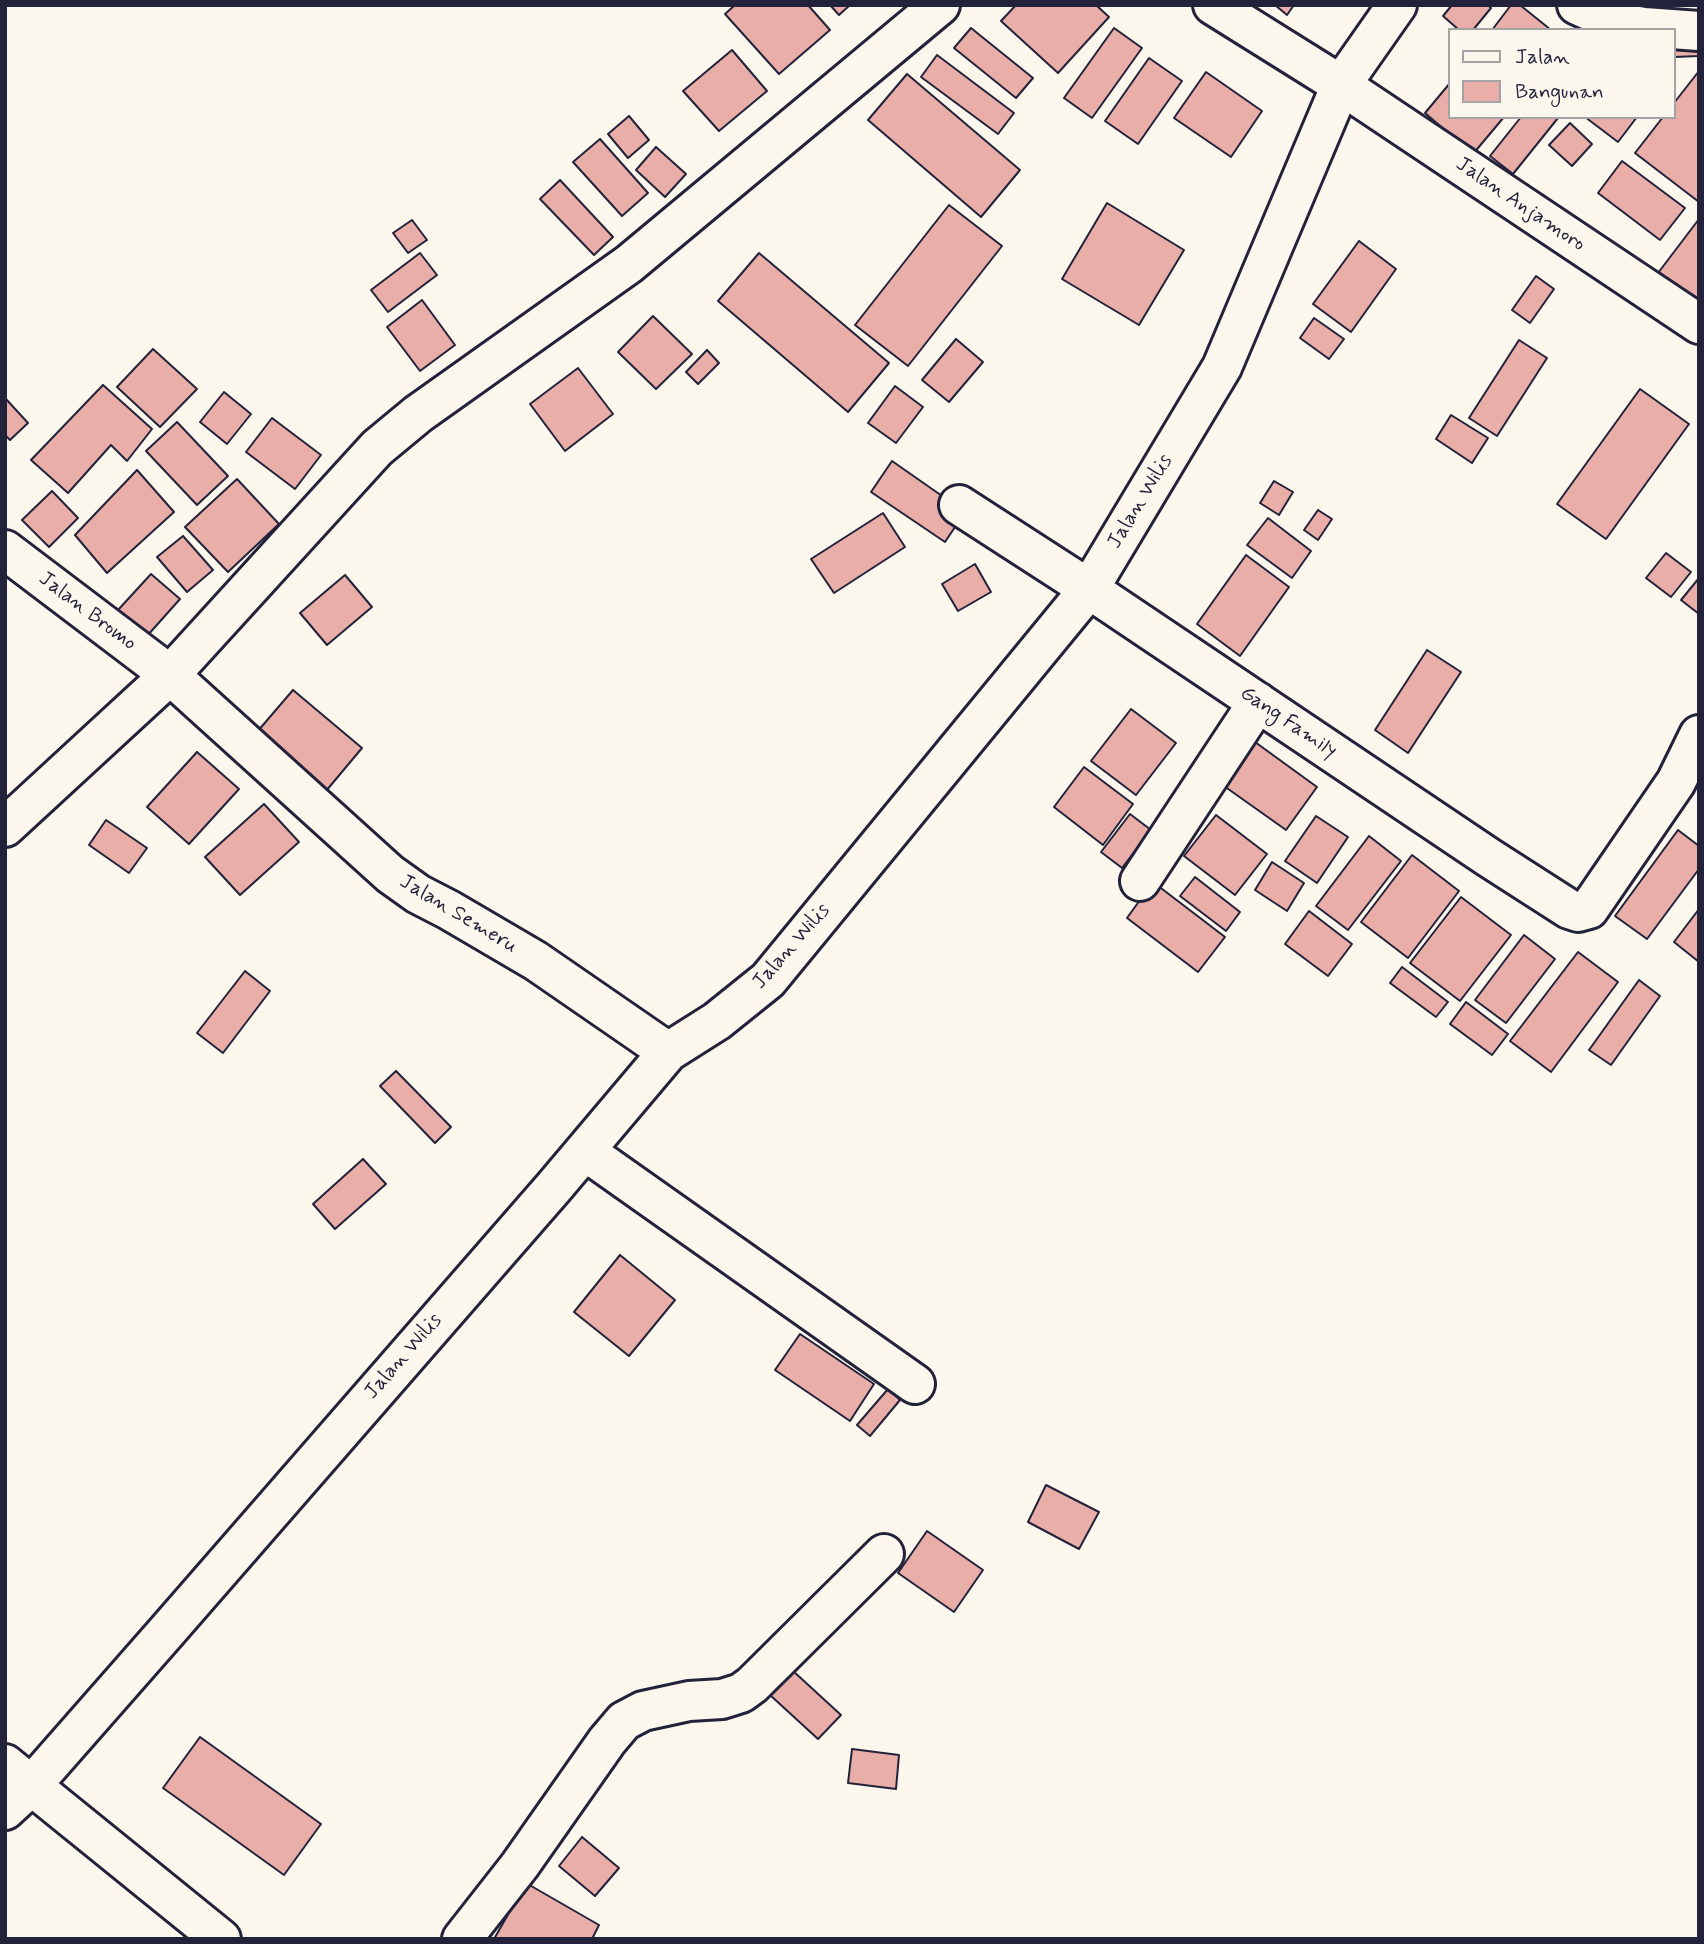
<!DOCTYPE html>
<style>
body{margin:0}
#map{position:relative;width:1704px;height:1944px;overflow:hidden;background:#fbf7ec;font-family:Mynerve,sans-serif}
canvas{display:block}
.frame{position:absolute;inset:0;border:7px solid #22223b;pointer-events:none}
.legend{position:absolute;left:1448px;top:28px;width:228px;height:91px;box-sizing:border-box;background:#fbf7ec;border:2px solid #a4a2a5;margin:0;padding:9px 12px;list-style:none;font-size:21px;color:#22223b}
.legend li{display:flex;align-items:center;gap:14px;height:35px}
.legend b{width:35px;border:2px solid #a4a2a5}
</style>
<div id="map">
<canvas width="1704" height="1944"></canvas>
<div class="frame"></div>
<ul class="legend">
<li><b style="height:9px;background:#fbf7ec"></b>Jalan</li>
<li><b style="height:19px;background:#e9aea7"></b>Bangunan</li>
</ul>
</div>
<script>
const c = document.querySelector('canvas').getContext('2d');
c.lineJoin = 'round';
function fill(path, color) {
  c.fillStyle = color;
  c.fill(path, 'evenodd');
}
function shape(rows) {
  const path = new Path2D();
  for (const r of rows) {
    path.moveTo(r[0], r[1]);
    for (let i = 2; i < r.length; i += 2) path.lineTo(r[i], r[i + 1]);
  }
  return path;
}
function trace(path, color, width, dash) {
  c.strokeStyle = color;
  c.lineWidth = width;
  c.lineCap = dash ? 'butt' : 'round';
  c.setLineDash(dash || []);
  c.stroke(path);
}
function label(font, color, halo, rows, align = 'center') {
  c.font = font + ' Mynerve,sans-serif';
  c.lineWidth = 5;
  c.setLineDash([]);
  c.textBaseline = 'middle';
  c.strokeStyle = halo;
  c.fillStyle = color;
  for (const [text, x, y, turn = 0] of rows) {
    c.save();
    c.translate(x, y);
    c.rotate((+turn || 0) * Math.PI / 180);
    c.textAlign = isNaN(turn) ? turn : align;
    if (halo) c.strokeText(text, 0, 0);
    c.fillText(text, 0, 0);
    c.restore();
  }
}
const building = shape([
 [735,5,808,5,830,30,779,74,725,14,735,5],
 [830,5,850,5,839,15,830,5],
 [1016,5,1096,5,1109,17,1058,73,1001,21,1016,5],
 [1275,5,1294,5,1287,15,1275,5],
 [1452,5,1488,5,1491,8,1473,30,1459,30,1443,16,1452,5],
 [1511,5,1520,5,1551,30,1492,30,1511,5],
 [971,28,1033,78,1016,98,954,48,971,28],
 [1114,28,1142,48,1092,118,1064,98,1114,28],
 [1699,40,1699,56,1674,57,1674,41,1699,40],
 [732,50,767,91,719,131,683,91,732,50],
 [937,55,1014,113,998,134,921,77,937,55],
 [1149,58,1182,81,1138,144,1105,121,1149,58],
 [1699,71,1699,202,1635,153,1663,117,1674,117,1674,103,1699,71],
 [1206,72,1262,111,1231,157,1174,118,1206,72],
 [907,74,1020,170,981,217,868,120,907,74],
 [1450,83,1450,117,1504,117,1473,154,1425,113,1450,83],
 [629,116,649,140,628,158,608,134,629,116],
 [1521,117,1558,118,1513,174,1490,156,1521,117],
 [1585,117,1637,117,1618,142,1585,117],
 [1570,123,1592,144,1572,166,1549,145,1570,123],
 [600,139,648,193,622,216,573,162,600,139],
 [656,147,686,174,665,197,636,170,656,147],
 [1622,161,1685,208,1660,240,1598,193,1622,161],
 [560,180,613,237,594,255,540,199,560,180],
 [1107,203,1184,250,1139,325,1062,279,1107,203],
 [949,205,1002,246,908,366,855,325,949,205],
 [1699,219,1699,304,1658,273,1699,219],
 [412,220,427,240,408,253,393,233,412,220],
 [1359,241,1396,269,1351,332,1313,304,1359,241],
 [420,253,437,275,388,312,371,290,420,253],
 [759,253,889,363,848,412,718,301,759,253],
 [1536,276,1554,289,1530,323,1512,310,1536,276],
 [422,300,455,345,420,371,387,327,422,300],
 [653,316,692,354,656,389,618,352,653,316],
 [1314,318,1344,339,1329,359,1300,338,1314,318],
 [956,339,983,362,949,402,922,380,956,339],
 [1519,340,1547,358,1497,436,1469,418,1519,340],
 [153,349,197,389,160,427,117,387,153,349],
 [707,350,719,363,698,384,686,372,707,350],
 [578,368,613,414,565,451,530,404,578,368],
 [103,385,152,429,127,461,111,445,68,493,31,460,103,385],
 [895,386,923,407,896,443,868,423,895,386],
 [1640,389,1689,424,1606,539,1557,504,1640,389],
 [224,392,251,414,227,444,200,422,224,392],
 [6,399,28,423,10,440,5,435,6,399],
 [1451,415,1488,438,1472,463,1436,439,1451,415],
 [272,418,321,455,295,489,246,452,272,418],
 [177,422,228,476,197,505,146,451,177,422],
 [892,461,965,512,945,542,871,492,892,461],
 [137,470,174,512,107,573,75,535,137,470],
 [237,479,279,524,228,572,185,527,237,479],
 [1274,481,1293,492,1279,515,1260,503,1274,481],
 [52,491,78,518,49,547,22,520,52,491],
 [1318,510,1332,519,1318,540,1304,530,1318,510],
 [883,513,905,547,834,593,811,559,883,513],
 [1268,518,1311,551,1292,578,1247,545,1268,518],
 [183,536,213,570,187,592,157,557,183,536],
 [1666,553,1691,572,1671,597,1646,578,1666,553],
 [1246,555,1289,587,1240,656,1197,624,1246,555],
 [975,564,991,592,958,611,942,584,975,564],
 [151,574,180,599,147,636,118,610,151,574],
 [345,575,372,607,327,645,300,613,345,575],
 [1699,578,1699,614,1681,600,1699,578],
 [1427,650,1461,672,1408,753,1375,730,1427,650],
 [293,690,362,748,326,791,257,732,293,690],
 [1131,709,1176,743,1136,795,1091,761,1131,709],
 [1255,742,1317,787,1286,830,1224,786,1255,742],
 [197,752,239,789,189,844,147,807,197,752],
 [1084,767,1133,804,1103,845,1054,807,1084,767],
 [264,804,299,842,240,895,205,857,264,804],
 [1130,814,1151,830,1122,868,1101,852,1130,814],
 [1216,815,1267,854,1235,895,1184,856,1216,815],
 [1316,816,1348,837,1317,883,1285,861,1316,816],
 [106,820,147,848,129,873,89,845,106,820],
 [1678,830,1699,846,1699,869,1647,939,1615,916,1678,830],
 [1369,836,1401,861,1348,930,1316,906,1369,836],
 [1412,855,1459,891,1408,958,1361,922,1412,855],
 [1272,862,1304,883,1287,911,1255,890,1272,862],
 [1195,877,1240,912,1226,931,1180,896,1195,877],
 [1153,882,1225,937,1198,972,1127,918,1153,882],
 [1461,897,1511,935,1460,1001,1410,963,1461,897],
 [1699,909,1699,962,1674,942,1699,909],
 [1309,911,1352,944,1328,976,1285,944,1309,911],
 [1524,935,1555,959,1506,1023,1475,1000,1524,935],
 [1578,952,1618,982,1551,1072,1510,1041,1578,952],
 [1402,967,1448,1002,1436,1017,1390,983,1402,967],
 [245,971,270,991,223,1053,197,1033,245,971],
 [1639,980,1660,996,1611,1065,1589,1050,1639,980],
 [1466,1002,1508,1034,1492,1055,1450,1024,1466,1002],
 [396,1071,451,1127,435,1143,380,1086,396,1071],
 [363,1159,386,1184,335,1229,313,1204,363,1159],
 [620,1255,675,1300,629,1356,574,1312,620,1255],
 [800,1334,874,1384,850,1421,775,1370,800,1334],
 [888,1389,900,1400,870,1436,857,1425,888,1389],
 [1046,1485,1099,1512,1079,1549,1028,1522,1046,1485],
 [927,1531,983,1570,954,1612,898,1573,927,1531],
 [792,1670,841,1715,818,1739,770,1695,792,1670],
 [200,1737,321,1824,284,1875,163,1788,200,1737],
 [852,1749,899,1755,896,1789,848,1783,852,1749],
 [582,1837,619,1868,595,1896,559,1866,582,1837],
 [526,1883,599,1925,592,1939,494,1939,526,1883]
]);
const minor = shape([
 [1213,5,1341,85,1699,324],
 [1577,5,1615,22,1644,27,1699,31],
 [959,505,1089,589,1488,857,1569,909,1578,912,1589,909,1676,782,1699,735],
 [5,550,170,675,390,874,418,894,449,910,536,961,668,1052],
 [5,827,170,675,377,448,418,414,629,264,940,5],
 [1140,881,1258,702],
 [585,1151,915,1384],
 [5,1764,221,1939],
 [5,1810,31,1786,168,1630,554,1187,668,1052,717,1021,768,980,1089,589,1222,367,1341,85,1397,5],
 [462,1939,520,1865,607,1741,624,1721,643,1711,689,1701,722,1699,741,1693,752,1685,884,1554]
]);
const streetNames = [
 ["Jalan Anjamoro",1520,205,34],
 ["Jalan Wilis",1141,502,-59],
 ["Jalan Bromo",87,612,37],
 ["Gang Family",1288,723,34],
 ["Jalan Semeru",458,915,31],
 ["Jalan Wilis",792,947,-49],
 ["Jalan Wilis",404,1357,-49]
];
fill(building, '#e9aea7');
trace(building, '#22223b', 2);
trace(minor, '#22223b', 44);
trace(minor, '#fbf7ec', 38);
label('21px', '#22223b', '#fbf7ec', streetNames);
</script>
